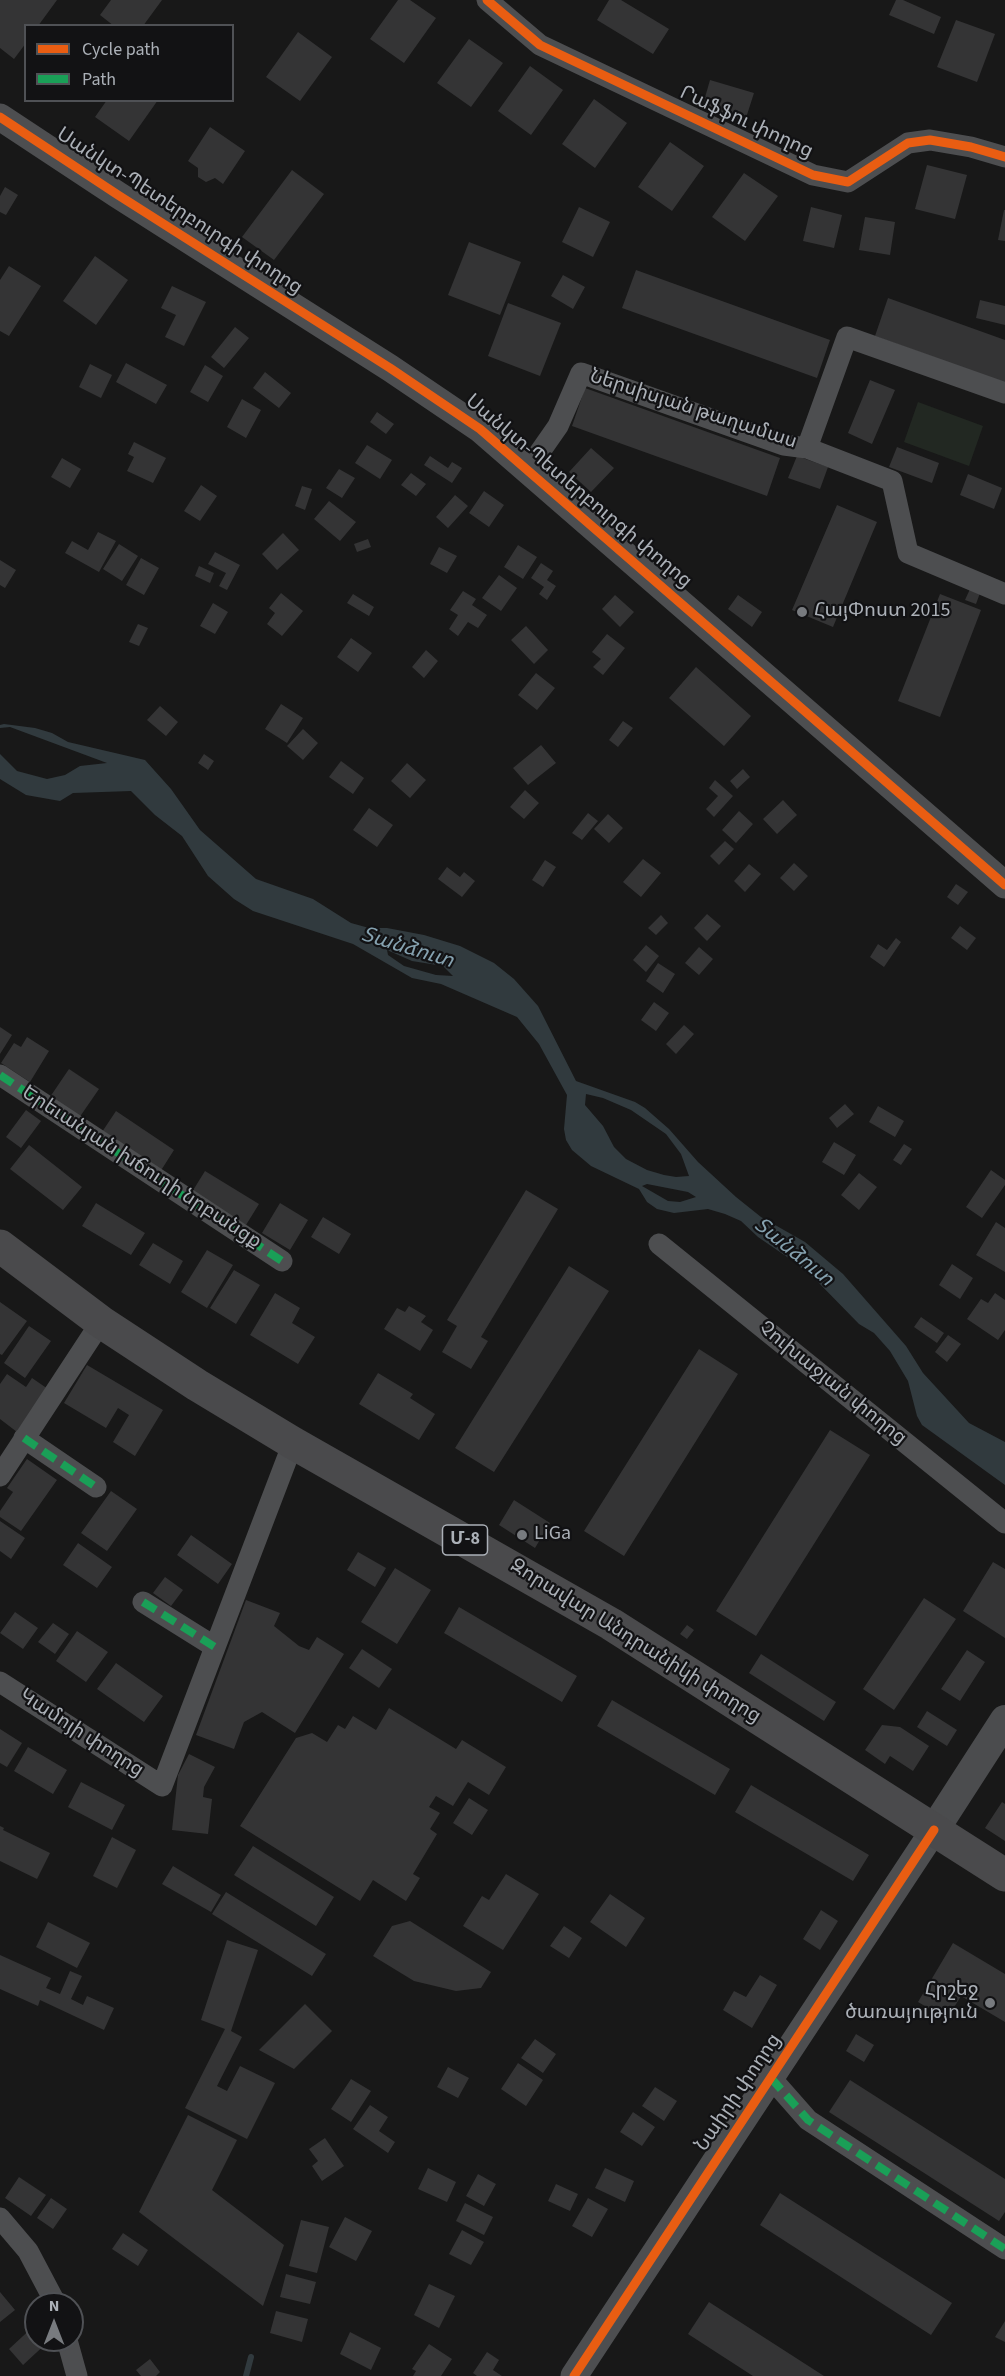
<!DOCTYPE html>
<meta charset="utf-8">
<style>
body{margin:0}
#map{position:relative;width:1005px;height:2376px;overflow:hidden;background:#181818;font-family:"Source Sans 3",sans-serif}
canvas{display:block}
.legend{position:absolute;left:24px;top:24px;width:210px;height:78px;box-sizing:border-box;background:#121214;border:2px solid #4f5155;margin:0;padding:8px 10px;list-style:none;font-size:18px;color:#abb0b7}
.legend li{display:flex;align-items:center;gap:12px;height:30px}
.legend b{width:30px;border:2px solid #4f5155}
.north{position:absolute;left:24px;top:2292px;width:60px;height:60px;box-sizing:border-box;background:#121214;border:2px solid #4f5155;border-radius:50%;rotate:0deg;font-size:16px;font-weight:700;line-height:24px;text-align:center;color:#abb0b7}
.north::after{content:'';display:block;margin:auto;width:21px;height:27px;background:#787b7f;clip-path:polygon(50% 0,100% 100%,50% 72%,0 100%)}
</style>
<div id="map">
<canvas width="1005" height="2376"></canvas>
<ul class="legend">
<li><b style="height:8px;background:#e95d12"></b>Cycle path</li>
<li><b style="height:8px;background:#1a9f57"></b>Path</li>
</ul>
<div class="north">N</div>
</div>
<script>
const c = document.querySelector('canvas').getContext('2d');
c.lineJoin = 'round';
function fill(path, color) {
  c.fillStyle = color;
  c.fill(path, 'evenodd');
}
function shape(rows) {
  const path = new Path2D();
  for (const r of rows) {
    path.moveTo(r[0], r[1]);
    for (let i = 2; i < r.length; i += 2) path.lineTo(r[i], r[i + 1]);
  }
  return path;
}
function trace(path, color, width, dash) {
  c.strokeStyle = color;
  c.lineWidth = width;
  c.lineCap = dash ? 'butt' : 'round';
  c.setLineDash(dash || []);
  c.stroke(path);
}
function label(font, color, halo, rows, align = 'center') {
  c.font = font + ' "Source Sans 3","Noto Sans Armenian",sans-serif';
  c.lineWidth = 4.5;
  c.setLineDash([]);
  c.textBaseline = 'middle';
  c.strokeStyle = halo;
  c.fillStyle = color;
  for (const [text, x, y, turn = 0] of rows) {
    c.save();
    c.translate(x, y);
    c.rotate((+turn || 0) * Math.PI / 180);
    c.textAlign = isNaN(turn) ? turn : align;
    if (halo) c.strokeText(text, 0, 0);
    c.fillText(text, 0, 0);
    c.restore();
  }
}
const green = shape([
 [918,402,983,426,969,466,904,442]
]);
const water = shape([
 [4,724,35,728,52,733,68,742,145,760,171,789,200,830,256,879,313,899,351,923,369,928,387,928,424,935,460,946,494,963,514,979,538,1006,576,1081,635,1102,645,1108,669,1129,698,1162,736,1197,761,1217,805,1242,843,1274,906,1346,923,1373,969,1423,1005,1442,1005,1485,922,1425,917,1416,908,1381,890,1351,874,1333,859,1324,816,1280,793,1261,758,1237,741,1221,725,1214,708,1209,674,1213,657,1209,647,1202,639,1189,591,1166,572,1150,566,1140,564,1129,567,1095,539,1044,517,1017,441,984,412,978,353,944,253,911,234,899,208,876,182,836,155,815,131,791,73,793,60,801,26,795,0,779,0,754,17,771,47,779,65,775,80,766,107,763,10,727,0,728,0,725],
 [387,950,412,961,443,966,453,976,436,975,404,966,388,955],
 [586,1094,603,1098,631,1110,666,1134,681,1154,689,1176,676,1177,664,1175,647,1170,626,1159,614,1147,603,1126,585,1105],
 [647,1184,688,1192,696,1197,680,1202,668,1201,642,1186]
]);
const stream = shape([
 [246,2376,251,2357]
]);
const building = shape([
 [0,0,57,0,38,26,26,26,26,43,14,59,0,48],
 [111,0,162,0,143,26,114,26,100,15],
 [398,0,410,0,436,18,404,63,370,39],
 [609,0,621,0,669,29,653,54,597,20],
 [896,0,903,0,941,17,934,34,889,15],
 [956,20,995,34,977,82,937,67],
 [298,32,332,57,300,101,266,77],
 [469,39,503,63,471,107,437,83],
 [530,66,563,90,531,135,498,111],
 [710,80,754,93,745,121,702,108],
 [594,99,627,123,595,168,562,144],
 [107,100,158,100,129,141,95,117],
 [210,127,245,151,223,184,215,178,206,182,198,177,198,168,188,161],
 [670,142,704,166,672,211,638,187],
 [927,165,967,175,955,219,915,209],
 [292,170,324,194,274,260,242,237],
 [744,173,778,196,745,241,712,217],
 [5,187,18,195,6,215,0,212,0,196],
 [579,207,610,222,593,257,562,242],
 [811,207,842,215,834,248,803,241],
 [1004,210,1005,210,1005,241,998,240],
 [865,217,895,222,890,255,859,250],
 [469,242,521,262,500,315,448,295],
 [95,256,128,280,96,325,63,301],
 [9,266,41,286,9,336,0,331,0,280],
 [636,270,830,340,817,378,622,308],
 [563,275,585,287,573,309,551,296],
 [172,286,206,302,184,346,165,337,176,315,161,308],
 [888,298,1005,340,1005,383,875,336],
 [980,300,1005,306,1005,325,976,318],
 [508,303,561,323,540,376,488,356],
 [235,327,249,338,224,368,211,357],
 [126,363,167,385,156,404,116,382],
 [90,364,112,375,101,398,79,387],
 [205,365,223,376,208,402,190,392],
 [265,372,291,393,279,408,253,388],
 [870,380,895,390,872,444,848,433],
 [585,388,780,458,767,496,572,426],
 [242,399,261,410,246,438,227,427],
 [377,412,394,424,386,434,370,422],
 [134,442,166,458,153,483,127,471,134,457,128,454],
 [367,445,392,460,380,479,355,463],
 [897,447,939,463,932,483,889,467],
 [591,448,614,468,591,492,569,472],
 [430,456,448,468,452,462,462,468,452,483,424,465],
 [797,456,828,467,820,489,788,478],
 [62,458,81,469,70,488,51,477],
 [339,469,355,478,342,498,326,488],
 [411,473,426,484,416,496,401,485],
 [968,474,1002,488,994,509,960,495],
 [201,485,217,496,200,521,184,511],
 [302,486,312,489,305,510,295,506],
 [484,491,504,505,489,527,469,513],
 [455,495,468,506,448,528,436,517],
 [329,501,356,522,340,541,314,519],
 [837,505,877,522,833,627,792,610],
 [98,532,116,541,99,572,65,553,72,541,88,550],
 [283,533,299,550,277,570,262,554],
 [368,539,371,547,357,552,354,544],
 [119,544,138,556,122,581,103,569],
 [518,545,537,557,523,579,504,567],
 [439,547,457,556,447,573,430,564],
 [215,552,240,565,227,590,219,586,226,573,208,564],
 [141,558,159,568,144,595,126,585],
 [0,560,16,570,5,588,0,585],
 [541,563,553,571,547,580,556,586,547,600,539,594,544,587,531,578],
 [199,566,214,573,210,583,195,576],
 [499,575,517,588,501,611,482,598],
 [970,589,980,593,976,604,965,600],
 [463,591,476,599,472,605,487,615,478,628,468,622,458,636,449,629,458,615,450,610],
 [281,593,303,611,282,636,267,624,275,613,269,608],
 [353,594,374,607,369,616,347,603],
 [940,594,981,610,940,717,898,701],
 [615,595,634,612,620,627,602,609],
 [738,595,762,612,752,627,728,609],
 [213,603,228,612,215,634,200,626],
 [138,624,148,628,139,646,129,642],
 [526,626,548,650,534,664,511,640],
 [607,634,625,648,603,675,593,667,601,659,592,652],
 [351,638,372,653,358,672,337,657],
 [426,650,438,661,424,678,412,667],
 [696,667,751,716,724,746,669,698],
 [536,673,555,688,537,710,518,695],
 [281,704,303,718,287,743,265,729],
 [160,706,178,722,166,736,147,720],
 [623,721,633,728,618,747,609,740],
 [303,729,318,743,303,760,287,746],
 [541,745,556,763,528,785,513,768],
 [204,754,214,761,208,770,198,763],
 [341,761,364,778,353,794,329,777],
 [407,763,426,780,410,798,391,781],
 [743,769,750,777,737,789,730,781],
 [715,780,733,796,714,817,706,809,718,796,709,788],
 [525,790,539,803,524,819,510,807],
 [783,800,797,815,777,834,763,819],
 [369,808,393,825,377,847,353,830],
 [739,811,753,824,736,843,722,830],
 [588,813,598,821,582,840,572,833],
 [608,814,623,828,609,843,594,829],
 [725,841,734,849,719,865,710,856],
 [643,859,661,873,641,897,623,882],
 [545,860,556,867,543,887,532,880],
 [794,863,808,876,794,891,780,878],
 [749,864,761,874,745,892,734,881],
 [447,867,460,877,464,872,475,881,462,897,438,879],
 [956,884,968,892,958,905,947,897],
 [707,914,721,926,707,941,694,928],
 [661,915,668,923,656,935,648,928],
 [960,926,976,938,967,950,951,938],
 [896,938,901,942,884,967,870,957,878,944,887,950],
 [646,945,659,956,646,972,633,960],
 [699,947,713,959,699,975,685,963],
 [658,963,675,974,663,993,646,981],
 [654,1002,669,1013,656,1031,641,1020],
 [684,1025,694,1034,676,1054,666,1044],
 [0,1027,12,1035,0,1054],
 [27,1037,49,1051,30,1082,1,1063,14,1043,21,1047],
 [69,1069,99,1089,79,1118,50,1097],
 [845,1104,854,1114,837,1128,829,1118],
 [878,1106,904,1121,895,1137,869,1122],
 [26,1110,41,1121,21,1148,6,1137],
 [116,1111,174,1150,160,1172,102,1132],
 [834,1142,856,1155,844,1175,822,1162],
 [904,1144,912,1149,901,1165,893,1160],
 [29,1145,82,1187,63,1210,10,1169],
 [991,1170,1005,1180,1005,1185,982,1218,966,1207],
 [205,1171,259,1204,246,1225,192,1192],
 [859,1173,877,1187,859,1210,841,1195],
 [526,1190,558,1209,481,1337,488,1341,471,1369,442,1352,457,1326,447,1320],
 [96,1203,145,1233,131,1255,82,1226],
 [280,1203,308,1220,290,1250,262,1233],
 [323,1217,351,1234,339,1254,311,1237],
 [996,1222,1005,1228,1005,1272,976,1255],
 [153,1243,183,1261,170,1284,139,1265],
 [207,1250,233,1265,207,1308,181,1292],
 [952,1264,973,1278,960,1299,939,1285],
 [569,1266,609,1291,494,1472,455,1448],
 [234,1270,260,1285,236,1324,210,1308],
 [275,1293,300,1308,292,1323,315,1337,298,1364,250,1335],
 [995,1293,1005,1300,1005,1330,998,1340,967,1319,981,1299,988,1303],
 [0,1302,27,1321,2,1355,0,1354],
 [409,1306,426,1316,421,1322,433,1330,420,1351,384,1329,397,1308,405,1312],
 [921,1317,944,1333,937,1343,914,1327],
 [29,1326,51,1341,25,1378,4,1363],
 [948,1335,961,1344,947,1362,935,1352],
 [699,1349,738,1374,624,1556,584,1531],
 [87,1365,163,1410,135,1456,113,1442,129,1415,118,1408,106,1428,64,1403],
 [378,1373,413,1394,410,1398,435,1414,419,1440,359,1404],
 [7,1374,26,1387,32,1378,48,1389,17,1432,0,1419,0,1384],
 [830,1430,870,1455,756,1636,716,1611],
 [27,1459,57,1480,21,1531,0,1517,0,1511,13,1492,7,1488],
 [111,1491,137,1509,107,1551,81,1533],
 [514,1500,550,1523,535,1548,499,1525],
 [0,1521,25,1538,11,1559,0,1551],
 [191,1535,232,1564,218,1584,177,1555],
 [78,1543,112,1567,97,1588,63,1565],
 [358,1552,386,1568,375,1587,347,1570],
 [993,1562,1005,1569,1005,1638,963,1611],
 [395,1568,431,1590,397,1644,361,1622],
 [165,1577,183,1590,171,1606,153,1593],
 [924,1598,956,1619,894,1710,863,1689],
 [246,1600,280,1613,274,1626,299,1646,309,1650,317,1637,344,1654,295,1733,262,1712,244,1722,234,1749,196,1735],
 [459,1607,577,1676,562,1702,444,1633],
 [15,1612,38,1628,23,1649,0,1633],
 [53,1623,69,1634,55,1654,38,1642],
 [687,1625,694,1630,687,1639,680,1634],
 [77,1631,108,1652,86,1682,56,1661],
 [362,1649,392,1669,379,1688,349,1668],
 [967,1650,985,1662,960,1701,941,1689],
 [761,1654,836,1702,824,1721,749,1673],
 [116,1663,163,1696,144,1722,97,1689],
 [612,1700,730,1769,715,1795,597,1726],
 [389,1708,456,1749,462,1740,506,1767,489,1795,468,1782,453,1806,436,1796,429,1807,440,1813,430,1829,437,1834,413,1874,420,1878,406,1901,373,1880,360,1901,240,1826,296,1738,312,1733,327,1742,338,1725,345,1729,353,1716,376,1730],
 [927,1711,957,1730,947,1746,917,1727],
 [882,1725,900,1727,929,1746,913,1771,890,1756,885,1764,865,1750],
 [0,1729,22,1743,7,1767,0,1763],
 [28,1747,67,1770,53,1794,14,1771],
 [189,1754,215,1767,204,1787,203,1797,212,1799,208,1834,172,1830,178,1775],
 [81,1782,125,1805,112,1830,68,1807],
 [751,1785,869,1855,853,1881,735,1812],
 [469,1798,488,1810,472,1835,453,1823],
 [1002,1802,1005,1804,1005,1841,985,1828],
 [0,1826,4,1828,3,1830,50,1853,37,1879,0,1861],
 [112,1837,136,1850,117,1888,93,1876],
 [253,1846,334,1897,316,1926,234,1875],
 [173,1866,221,1895,211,1912,162,1884],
 [506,1874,539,1894,503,1950,463,1926,482,1896,489,1900],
 [226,1892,326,1954,312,1976,212,1914],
 [610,1894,645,1918,626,1947,590,1922],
 [821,1910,838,1921,820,1950,803,1939],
 [410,1921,491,1972,481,1988,456,1991,414,1981,373,1956,392,1926],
 [48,1922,90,1943,77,1968,36,1947],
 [564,1926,582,1938,569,1958,550,1946],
 [227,1940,258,1950,231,2031,242,2037,217,2086,227,2091,240,2066,275,2083,247,2139,185,2108,225,2029,201,2020],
 [953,1943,1005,1974,1005,2022,961,1996,947,2019,918,2002],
 [0,1955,51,1978,46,1988,60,1994,70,1971,82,1976,71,1999,83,2005,87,1996,114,2008,104,2030,40,2000,38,2006,0,1989],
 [760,1975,777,1985,752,2028,723,2010,734,1991,746,1997],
 [305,2004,332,2031,294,2069,259,2050],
 [856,2034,874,2045,864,2062,846,2051],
 [535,2039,556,2054,543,2073,521,2058],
 [518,2063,543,2080,526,2106,501,2089],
 [448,2067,469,2078,458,2098,437,2087],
 [351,2079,371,2091,351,2122,331,2109],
 [850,2080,1005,2179,1005,2212,999,2221,829,2112],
 [655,2087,677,2101,664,2121,642,2106],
 [370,2105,388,2117,379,2131,395,2142,388,2153,353,2129],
 [633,2112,655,2127,642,2146,620,2132],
 [188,2115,237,2140,212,2190,284,2245,263,2306,139,2212],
 [325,2138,344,2166,322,2181,312,2166,318,2161,309,2149],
 [428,2168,456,2182,447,2202,418,2189],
 [605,2168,634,2181,625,2202,595,2188],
 [478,2174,496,2184,484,2206,466,2196],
 [19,2177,46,2195,31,2216,5,2198],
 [556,2184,578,2194,570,2211,548,2201],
 [780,2193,952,2303,931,2335,760,2225],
 [51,2198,67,2209,53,2229,37,2218],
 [588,2198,608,2209,592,2237,572,2226],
 [465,2203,493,2217,484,2235,456,2221],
 [345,2217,372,2231,356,2261,329,2247],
 [301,2220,329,2227,317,2273,289,2266],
 [462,2230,484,2242,471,2265,449,2254],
 [123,2233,148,2250,138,2266,112,2249],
 [286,2274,316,2282,310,2304,280,2297],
 [429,2284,455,2296,439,2328,414,2315],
 [0,2292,15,2310,0,2322],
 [709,2302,824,2376,753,2376,688,2334],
 [276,2311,308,2319,302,2342,270,2333],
 [1005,2321,1005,2342,995,2337],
 [36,2324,36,2340,50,2340,23,2365,9,2349],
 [350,2332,381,2348,371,2370,340,2354],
 [429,2344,452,2359,441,2376,413,2376,416,2371,412,2369],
 [487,2352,499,2360,493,2370,502,2376,477,2376,473,2373],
 [150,2359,160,2372,156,2376,141,2376,136,2370]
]);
const minor = shape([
 [487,0,540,45,813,175,848,182,908,143,930,140,971,147,1005,157],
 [807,448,847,337,1005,393],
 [528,469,558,426,581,373,784,445,807,448,892,481,908,553,1005,594],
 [0,1075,282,1261],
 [659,1244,1005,1523],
 [24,1438,96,1487],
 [0,1476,101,1322],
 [143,1602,215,1647],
 [0,1682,162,1786,293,1443],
 [771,2078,808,2120,1005,2249],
 [0,2218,28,2251,56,2304],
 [67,2340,77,2376]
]);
const tertiary = shape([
 [0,117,118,195,390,368,480,429,1005,885],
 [574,2376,934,1830]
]);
const secondary = shape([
 [934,1830,1005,1720]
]);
const trunk = shape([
 [0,1246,101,1322,197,1385,293,1443,611,1624,1005,1875]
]);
const quiet = shape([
 [0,1075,282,1261],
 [24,1438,96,1487],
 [143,1602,215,1647],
 [771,2078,808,2120,1005,2249]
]);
const cycleway = shape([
 [487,0,540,45,813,175,848,182,908,143,930,140,971,147,1005,157],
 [0,117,118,195,390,368,480,429,1005,885],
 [574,2376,934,1830]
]);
const markers = [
 [802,612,6,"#787b7f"],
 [522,1535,6,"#787b7f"],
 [990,2003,6,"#787b7f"]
];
const shields = [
 [465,1540,45]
];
const shieldNames = [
 ["Մ-8",465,1540]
];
const streetNames = [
 ["Րաֆֆու փողոց",746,123,25],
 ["Սանկտ-Պետերբուրգի փողոց",179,212,33],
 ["Ներսիսյան թաղամաս",693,410,18],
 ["Սանկտ-Պետերբուրգի փողոց",578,492,40],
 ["Երեւանյան խճուղի նրբանցք",141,1168,33],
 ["Չուխաջյան փողոց",832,1384,39],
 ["Զորավար Անդրանիկի փողոց",635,1642,32],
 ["Կամոյի փողոց",81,1734,33],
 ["Նաիրի փողոց",739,2093,-56]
];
const poiNames = [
 ["ՀայՓոստ 2015",814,612],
 ["LiGa",534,1535],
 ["Հրշեջ",978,1991,"right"],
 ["ծառայություն",978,2014,"right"]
];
const waterNames = [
 ["Տանձուտ",407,949,17],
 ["Տանձուտ",793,1253,39]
];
fill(green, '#222822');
fill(water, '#313a3e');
trace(stream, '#313a3e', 6);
fill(building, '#343435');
trace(minor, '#4d4e50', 21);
trace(tertiary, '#4d4e50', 27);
trace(secondary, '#4b4c4e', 30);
trace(trunk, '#4a4a4c', 33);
trace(quiet, '#1a9f57', 8, [15, 8]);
trace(cycleway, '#e95d12', 9);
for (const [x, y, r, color] of markers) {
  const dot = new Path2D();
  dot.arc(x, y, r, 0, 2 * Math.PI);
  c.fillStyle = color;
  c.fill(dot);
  trace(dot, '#121214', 2);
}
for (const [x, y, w] of shields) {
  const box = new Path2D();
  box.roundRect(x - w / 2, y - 15, w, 30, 4.5);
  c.fillStyle = '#121214';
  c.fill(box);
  trace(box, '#abb0b7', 1.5);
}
label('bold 18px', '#abb0b7', null, shieldNames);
label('20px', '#abb0b7', '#121214', streetNames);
label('20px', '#abb0b7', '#121214', poiNames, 'left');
label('italic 21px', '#85a1af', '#121214', waterNames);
</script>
